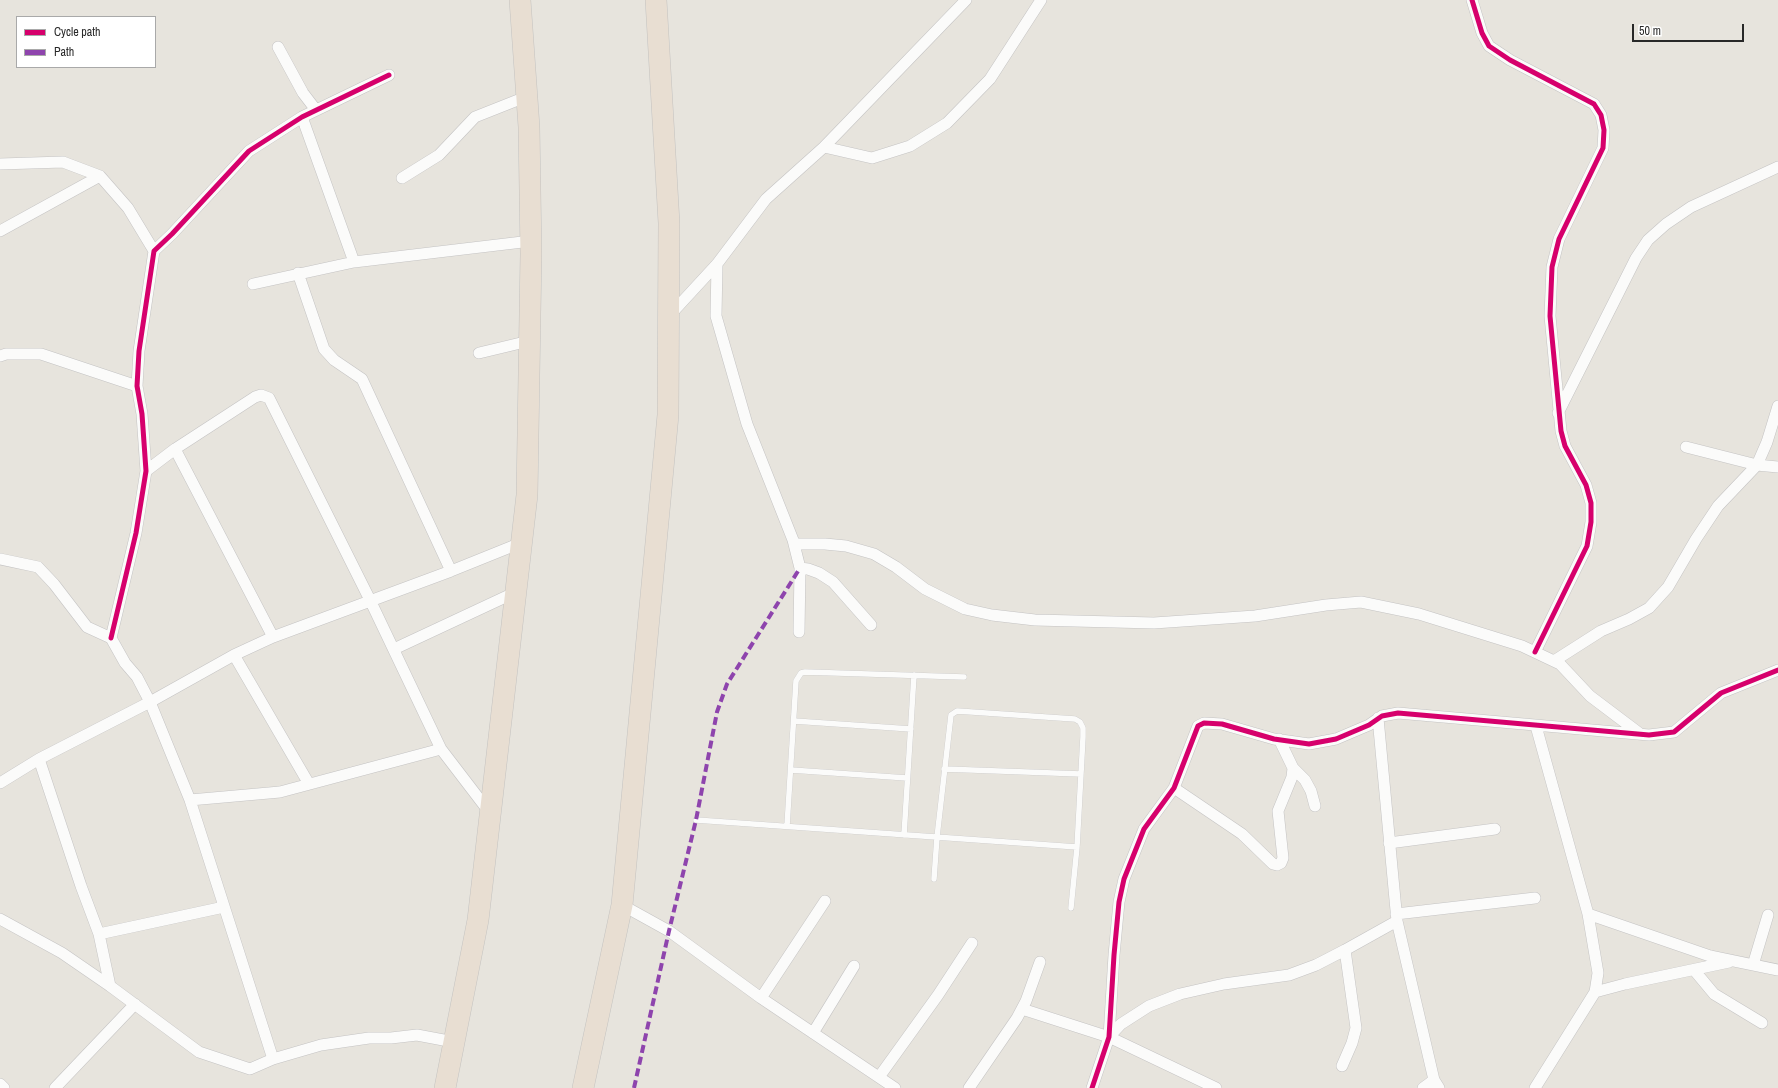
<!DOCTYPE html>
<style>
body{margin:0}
#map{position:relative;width:1778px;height:1088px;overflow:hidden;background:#e7e4dd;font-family:"Archivo Narrow",sans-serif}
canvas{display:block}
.legend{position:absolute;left:16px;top:16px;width:140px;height:52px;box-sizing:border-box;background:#fff;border:1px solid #a9a9a9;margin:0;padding:5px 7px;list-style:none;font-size:12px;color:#282828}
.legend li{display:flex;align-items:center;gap:8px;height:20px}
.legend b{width:20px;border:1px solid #a9a9a9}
.scale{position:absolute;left:1632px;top:24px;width:112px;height:18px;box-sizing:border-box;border:2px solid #282828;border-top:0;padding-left:5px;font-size:12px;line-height:14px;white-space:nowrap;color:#282828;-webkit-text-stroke:3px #fff;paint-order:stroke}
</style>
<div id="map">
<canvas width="1778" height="1088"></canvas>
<ul class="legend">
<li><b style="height:5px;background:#d6006c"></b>Cycle path</li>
<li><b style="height:5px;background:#8e44ad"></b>Path</li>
</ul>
<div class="scale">50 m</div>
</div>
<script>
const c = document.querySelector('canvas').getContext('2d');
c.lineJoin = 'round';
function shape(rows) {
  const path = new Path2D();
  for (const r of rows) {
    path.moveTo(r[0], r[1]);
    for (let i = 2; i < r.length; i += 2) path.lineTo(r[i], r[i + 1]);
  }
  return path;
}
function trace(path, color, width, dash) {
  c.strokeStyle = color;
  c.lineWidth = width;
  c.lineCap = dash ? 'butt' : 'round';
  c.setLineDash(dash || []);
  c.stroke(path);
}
const lane = shape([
 [794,721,911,729],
 [944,769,1081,774],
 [791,770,907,778],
 [696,820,1077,847],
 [787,826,796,681,801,673,805,672,964,677],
 [904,835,914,675],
 [934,879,937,837,951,715,957,711,1075,719,1080,722,1083,728,1083,737,1077,847,1071,908]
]);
const street = shape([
 [1472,0,1482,33,1489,46,1510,60,1594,104,1601,115,1604,130,1603,148,1559,239,1552,267,1550,316,1561,431,1565,446,1586,485,1591,503,1591,522,1587,546,1535,652],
 [278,47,303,93,316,110],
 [302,117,354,262],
 [824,147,872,158,910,146,947,123,990,79,1041,0],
 [0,164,63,162,100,176,128,208,154,251],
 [402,178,439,155,475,117,528,96],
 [0,231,100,176],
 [717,264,716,316,747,424,793,540,800,568,799,632],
 [298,273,324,349,334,360,362,379,451,571],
 [253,284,354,262,531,241],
 [670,315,717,264,766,199,824,147,966,0],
 [479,353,529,341],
 [0,356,6,354,41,354,137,386],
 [1558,413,1636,258,1648,240,1666,224,1691,207,1778,167],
 [1686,447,1757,465,1778,467],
 [175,449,273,637],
 [146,471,175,449,255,397,261,395,269,398,370,600,441,749,490,813],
 [794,544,825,544,846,546,874,554,896,567,925,589,965,609,992,615,1035,620,1154,623,1255,616,1326,605,1361,602,1419,614,1522,646,1560,664,1590,696,1639,733],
 [0,559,38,567,54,584,87,627,111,638,125,663,137,677,150,702,190,800,273,1059],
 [800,568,808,569,819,573,833,582,871,625],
 [111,638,136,533,146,471,142,414,137,386,139,351,154,251,172,234,249,151,302,117,389,75],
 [394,649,516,592],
 [234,655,309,784],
 [1554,661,1601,631,1629,619,1649,608,1668,587,1696,539,1718,506,1757,465,1767,442,1778,406],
 [1378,718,1397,921,1434,1080,1439,1088],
 [39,759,81,886,99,934,110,986,199,1052,250,1069,273,1059,321,1045,369,1038,391,1038,417,1035,454,1042],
 [1293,768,1305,780,1311,791,1315,806],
 [0,783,39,759,150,702,234,655,273,637,451,571,523,542],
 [1174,788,1242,834,1273,864,1277,865,1281,863,1283,858,1278,811,1292,777,1293,768,1279,739],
 [190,800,280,792,441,749],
 [1389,843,1495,829],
 [622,905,669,931,761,998,895,1088],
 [1396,914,1535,898],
 [1588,914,1710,956,1778,970],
 [0,919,62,953,110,986],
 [99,934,224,907],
 [1753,965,1768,915],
 [1694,970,1714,994,1762,1023],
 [1595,992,1625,984,1729,962],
 [761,998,825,901],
 [1022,1009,1109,1037,1216,1088],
 [813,1033,854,966],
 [1109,1037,1121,1024,1149,1006,1180,994,1224,984,1289,975,1316,965,1345,950,1397,921],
 [1342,1066,1352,1043,1356,1028,1345,950],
 [879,1077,938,995,972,943],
 [0,1084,4,1088],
 [55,1088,135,1004],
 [969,1088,1017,1018,1026,1001,1040,962],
 [1092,1088,1109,1037,1114,955,1119,902,1124,879,1144,829,1174,788,1198,726,1204,723,1222,724,1274,739,1309,744,1336,739,1369,725,1382,716,1398,713,1649,735,1674,732,1721,693,1778,670],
 [1423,1088,1434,1080],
 [1535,1088,1595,992,1598,973,1588,914,1536,726]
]);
const highway = shape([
 [445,1088,478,920,527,495,531,254,529,127,520,0],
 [583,1088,622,905,668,415,669,223,656,0]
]);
const quiet = shape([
 [634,1088,669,931,696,820,717,712,727,684,800,568]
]);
const cycleway = shape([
 [1472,0,1482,33,1489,46,1510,60,1594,104,1601,115,1604,130,1603,148,1559,239,1552,267,1550,316,1561,431,1565,446,1586,485,1591,503,1591,522,1587,546,1535,652],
 [111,638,136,533,146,471,142,414,137,386,139,351,154,251,172,234,249,151,302,117,389,75],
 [1092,1088,1109,1037,1114,955,1119,902,1124,879,1144,829,1174,788,1198,726,1204,723,1222,724,1274,739,1309,744,1336,739,1369,725,1382,716,1398,713,1649,735,1674,732,1721,693,1778,670]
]);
trace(lane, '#c4c3c3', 6);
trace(street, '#c4c3c3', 12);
trace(highway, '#c3c2c0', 22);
trace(lane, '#fbfbfa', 5.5);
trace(street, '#fbfbfa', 11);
trace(highway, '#e8ded2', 21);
trace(quiet, '#8e44ad', 4, [8, 4]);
trace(cycleway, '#d6006c', 5);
</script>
